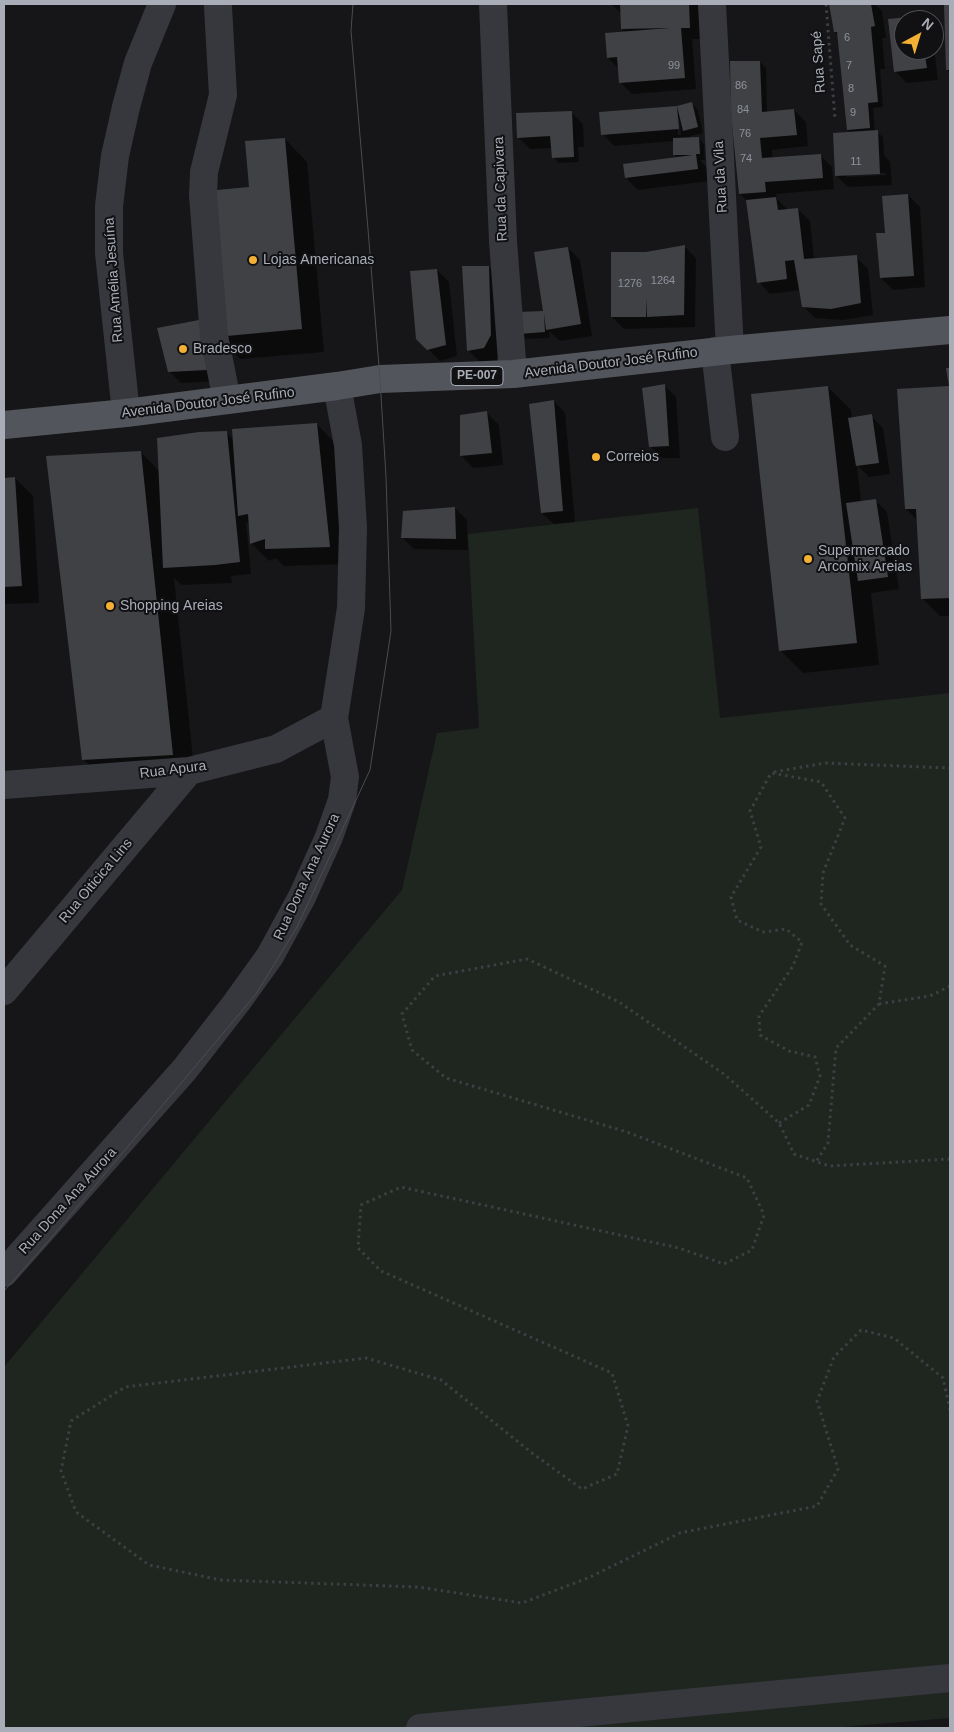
<!DOCTYPE html>
<meta charset="utf-8">
<style>
body{margin:0}
#map{position:relative;width:954px;height:1732px;overflow:hidden;background:#161618;font-family:Arial,sans-serif}
canvas{display:block}
.frame{position:absolute;inset:0;border:5px solid #a8adb8;pointer-events:none}
.north{position:absolute;left:894px;top:10px;width:50px;height:50px;box-sizing:border-box;background:#111113;border:1px solid #4d4f55;border-radius:50%;rotate:39deg;font-size:14px;font-weight:700;line-height:20px;text-align:center;color:#a8adb8}
.north::after{content:'';display:block;margin:auto;width:18px;height:22px;background:#f2b134;clip-path:polygon(50% 0,100% 100%,50% 72%,0 100%)}
</style>
<div id="map">
<canvas width="954" height="1732"></canvas>
<div class="frame"></div>
<div class="north">N</div>
</div>
<script>
const c = document.querySelector('canvas').getContext('2d');
c.lineJoin = 'round';
function fill(path, color) {
  c.fillStyle = color;
  c.fill(path, 'evenodd');
}
function shape(rows) {
  const path = new Path2D();
  for (const r of rows) {
    path.moveTo(r[0], r[1]);
    for (let i = 2; i < r.length; i += 2) path.lineTo(r[i], r[i + 1]);
  }
  return path;
}
function trace(path, color, width, dash) {
  c.strokeStyle = color;
  c.lineWidth = width;
  c.lineCap = dash ? 'butt' : 'round';
  c.setLineDash(dash || []);
  c.stroke(path);
}
function label(font, color, halo, rows, align = 'center') {
  c.font = font + ' Arial,sans-serif';
  c.lineWidth = 4;
  c.setLineDash([]);
  c.textBaseline = 'middle';
  c.strokeStyle = halo;
  c.fillStyle = color;
  for (const [text, x, y, turn = 0] of rows) {
    c.save();
    c.translate(x, y);
    c.rotate((+turn || 0) * Math.PI / 180);
    c.textAlign = isNaN(turn) ? turn : align;
    if (halo) c.strokeText(text, 0, 0);
    c.fillText(text, 0, 0);
    c.restore();
  }
}
const green = shape([
 [698,508,720,718,950,693,950,1718,830,1728,4,1728,4,1367,402,890,437,733,479,728,468,534]
]);
const shadow = shape([
 [611,4,707,4,701,39,692,39,696,89,632,94,620,82,619,69,608,58,626,32,622,29,622,14],
 [838,4,875,4,882,11,886,38,882,38,885,69,880,69,883,107,873,108,875,132,877,132,883,137,884,155,890,162,892,185,848,187,836,175,851,133,848,130,839,36,835,32,830,5],
 [886,173,886,175,846,177,846,174],
 [945,4,950,4,950,73,947,70],
 [920,17,923,20,904,20,904,50,934,50,934,49,938,80,907,83,895,71,889,20],
 [760,62,766,68,767,113,794,110,806,122,808,146,772,150,773,159,820,155,832,167,834,189,776,194,777,199,788,210,798,209,810,221,814,259,856,257,868,269,873,315,843,320,815,318,803,306,801,290,770,294,759,282,747,201,740,194],
 [692,104,698,110,703,133,690,136,690,139,698,138,704,144,705,160,700,160,707,168,709,181,638,190,626,178,678,158,675,155,674,141,614,146,603,134,677,107],
 [677,118,679,118,681,135,678,135],
 [571,112,583,124,584,147,578,147,579,162,559,163,553,157,552,148,530,149,518,137],
 [285,139,307,162,324,352,240,359,218,336,250,188],
 [908,195,920,207,925,287,893,290,881,278,886,234],
 [685,247,696,258,695,327,624,329,612,317,646,253],
 [568,248,580,260,592,336,560,341,549,331,550,338,526,339,520,333,545,312],
 [489,267,501,279,503,348,496,360,480,362,468,350],
 [437,270,449,282,457,356,440,361,417,338],
 [199,321,218,381,181,383,169,371],
 [948,369,950,369,950,616,940,616,923,599,918,521,906,509,948,387,950,389],
 [664,385,676,397,680,458,662,458,650,446],
 [828,387,851,410,852,418,871,416,883,428,890,474,869,477,857,465,861,502,875,500,887,512,899,589,871,593,879,665,803,673,780,650],
 [554,401,565,413,575,522,554,524,542,513],
 [487,413,499,425,503,465,473,468,462,456,461,416],
 [317,424,334,442,347,564,284,566,276,558,269,561,251,543,250,526,246,522,251,574,231,576,232,583,182,585,174,578,195,777,106,782,83,759,141,452,159,471,226,432,234,440],
 [15,478,33,496,39,603,4,604,4,480],
 [455,508,467,520,468,550,414,549,402,537]
]);
const building = shape([
 [620,4,689,4,690,28,681,28,685,78,619,83,617,57,607,58,605,33,670,28,621,29],
 [829,4,871,4,875,26,871,27,878,102,868,103,870,128,847,130,837,32,834,32],
 [944,4,950,4,950,70,946,70],
 [920,16,921,20,904,20,904,50,924,50,927,68,894,72,888,19],
 [730,61,760,61,762,112,794,109,797,135,760,138,762,158,821,154,823,178,765,182,766,192,739,194,731,115],
 [692,102,698,127,683,131,677,106,679,129,601,135,599,112,677,106],
 [572,111,574,157,552,158,550,136,517,138,516,113],
 [878,130,880,174,835,176,833,133],
 [699,137,700,154,696,154,698,169,625,178,623,164,693,155,673,155,673,138],
 [285,138,302,329,216,337,206,191,249,187,245,141],
 [908,194,914,276,880,278,876,233,885,233,882,196],
 [776,197,778,210,798,208,804,259,857,255,861,303,831,309,802,307,794,260,785,261,787,279,757,283,746,200],
 [685,245,684,315,647,317,646,298,646,317,611,317,611,252,646,252],
 [568,247,581,324,546,330,544,313,545,332,519,334,518,312,543,311,534,252],
 [462,266,489,266,491,335,484,348,467,351],
 [437,269,446,345,427,350,416,339,410,271],
 [199,320,207,370,168,372,157,328],
 [946,368,950,368,950,392,949,392,950,598,921,599,916,509,905,509,897,389,949,386],
 [665,384,669,446,649,447,642,388],
 [828,386,857,643,779,651,751,394],
 [554,400,563,511,541,513,529,404],
 [487,411,492,453,460,456,460,415],
 [872,414,879,463,856,466,848,418],
 [317,423,330,547,265,549,265,539,250,544,248,514,238,516,232,429],
 [227,431,240,562,215,565,163,568,157,438,199,432],
 [141,451,173,755,82,760,46,456],
 [15,477,22,586,4,587,4,478],
 [876,499,888,577,858,581,846,503],
 [455,507,456,539,401,538,403,511]
]);
const path = shape([
 [826,4,835,119],
 [774,772,825,763,950,768],
 [879,1004,930,996,950,986],
 [779,1123,809,1105,820,1076,815,1057,789,1051,760,1035,759,1016,793,966,802,942,786,929,763,932,737,920,731,897,761,847,750,811,771,773,821,782,845,818,823,873,821,904,850,945,885,966,879,1004,836,1048,828,1143,816,1162],
 [950,1159,829,1166,794,1154,779,1123,724,1074,619,1002,527,959,435,976,402,1014,412,1050,446,1078,627,1132,747,1178,764,1215,752,1250,724,1264,679,1248,401,1187,361,1205,358,1248,381,1271,612,1373,628,1426,617,1474,582,1489,532,1453,441,1380,366,1358,125,1387,71,1421,61,1471,76,1512,149,1565,221,1580,418,1587,522,1603,588,1578,680,1533,817,1506,838,1469,817,1401,834,1357,861,1330,894,1338,943,1378,950,1410]
]);
const minor = shape([
 [493,4,503,241,513,374],
 [712,4,730,350],
 [218,7,223,95,204,172,203,195,214,336,227,400],
 [715,351,725,437],
 [126,413,109,253,109,206,115,156,126,107,138,63,162,4],
 [4,785,189,771,276,749,334,718],
 [4,991,189,771],
 [4,1273,185,1069,237,1002,270,956,302,897,329,837,342,800,345,777,334,718,351,608,353,528,348,445,337,386],
 [420,1728,950,1678]
]);
const major = shape([
 [4,425,126,413,337,386,380,379,513,374,730,350,950,330]
]);
const tram = shape([
 [4,1291,51,1238,256,994,297,927,370,770,391,631,386,477,380,379,368,229,351,31,353,4]
]);
const markers = [
 [253,260,5,"#f2b134"],
 [183,349,5,"#f2b134"],
 [596,457,5,"#f2b134"],
 [808,559,5,"#f2b134"],
 [110,606,5,"#f2b134"]
];
const numberNames = [
 ["6",847,38],
 ["99",674,66],
 ["7",849,66],
 ["86",741,86],
 ["8",851,89],
 ["84",743,110],
 ["9",853,113],
 ["76",745,134],
 ["74",746,159],
 ["11",856,162],
 ["1264",663,281],
 ["1276",630,284]
];
const shields = [
 [477,376,52]
];
const shieldNames = [
 ["PE-007",477,376]
];
const streetNames = [
 ["Rua Sapé",819,62,-94],
 ["Rua da Vila",721,177,-93],
 ["Rua da Capivara",501,189,-92],
 ["Rua Amélia Jesuína",114,280,-94],
 ["Avenida Doutor José Rufino",611,363,-7],
 ["Avenida Doutor José Rufino",208,403,-7],
 ["Rua Apura",173,770,-7],
 ["Rua Dona Ana Aurora",307,877,-65],
 ["Rua Oiticica Lins",96,881,-50],
 ["Rua Dona Ana Aurora",68,1201,-48]
];
const poiNames = [
 ["Lojas Americanas",263,260],
 ["Bradesco",193,349],
 ["Correios",606,457],
 ["Supermercado",818,551],
 ["Arcomix Areias",818,567],
 ["Shopping Areias",120,606]
];
fill(green, '#1e261f');
fill(shadow, '#0007');
fill(building, '#404145');
trace(path, '#3d3f44', 3, [2.5, 4]);
trace(minor, '#37383d', 28);
trace(major, '#53555c', 28);
trace(tram, '#4a4c52', 1);
for (const [x, y, r, color] of markers) {
  const dot = new Path2D();
  dot.arc(x, y, r, 0, 2 * Math.PI);
  c.fillStyle = color;
  c.fill(dot);
  trace(dot, '#111113', 2);
}
label('11px', '#8e929b', null, numberNames);
for (const [x, y, w] of shields) {
  const box = new Path2D();
  box.roundRect(x - w / 2, y - 9.5, w, 19, 4);
  c.fillStyle = '#111113';
  c.fill(box);
  trace(box, '#a8adb8', 1);
}
label('bold 12px', '#a8adb8', null, shieldNames);
label('14px', '#a8adb8', '#111113', streetNames);
label('14px', '#a8adb8', '#111113', poiNames, 'left');
</script>
